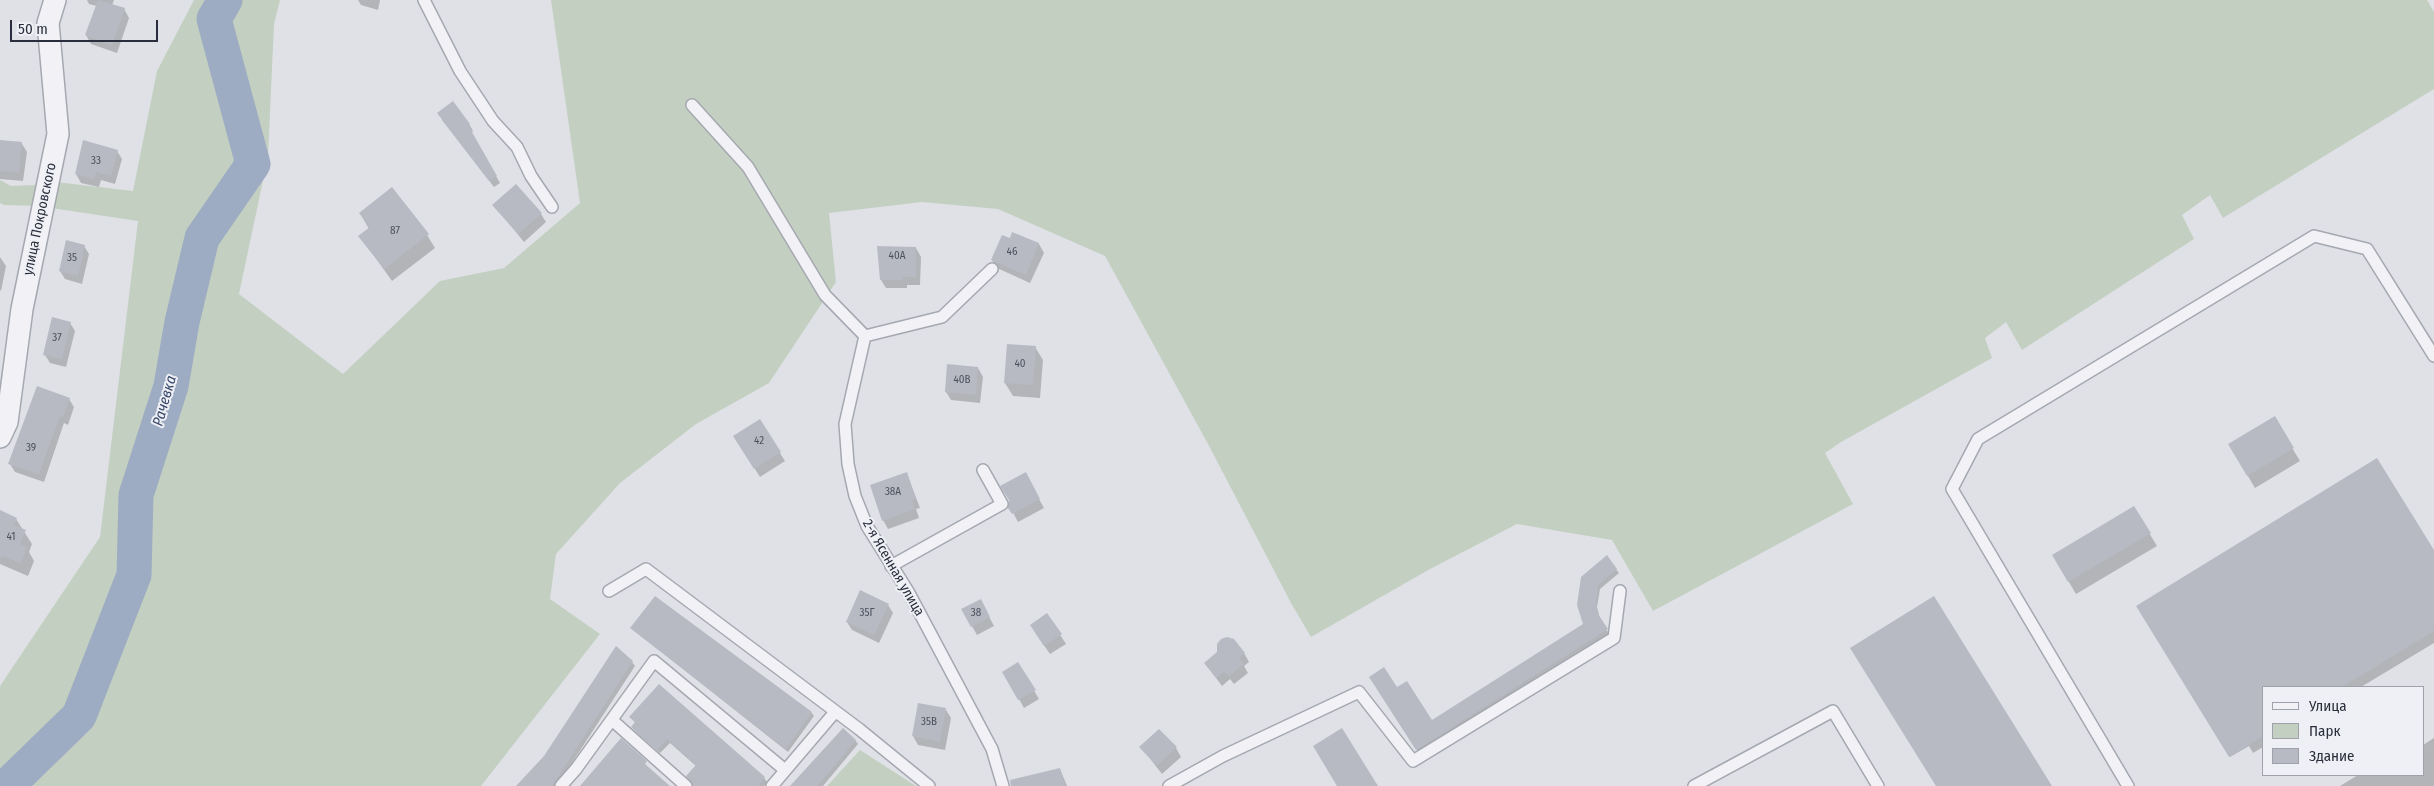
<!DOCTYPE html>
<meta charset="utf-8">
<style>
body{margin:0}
#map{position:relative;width:2434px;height:786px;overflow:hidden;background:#dfe1e7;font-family:"Fira Sans Condensed",sans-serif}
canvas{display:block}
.legend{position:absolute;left:2262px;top:686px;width:162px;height:90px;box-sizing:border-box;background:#eff0f5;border:1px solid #a0a2ab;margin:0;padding:6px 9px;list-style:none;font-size:15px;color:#2a2e3c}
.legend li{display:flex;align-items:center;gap:10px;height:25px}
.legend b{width:25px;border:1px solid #a0a2ab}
.scale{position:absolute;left:10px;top:20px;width:148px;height:22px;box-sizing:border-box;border:2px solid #2a2e3c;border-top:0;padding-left:6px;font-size:15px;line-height:18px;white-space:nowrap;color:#2a2e3c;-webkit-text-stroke:4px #eff0f5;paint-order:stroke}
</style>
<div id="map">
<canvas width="2434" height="786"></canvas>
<ul class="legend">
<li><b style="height:6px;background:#f2f2f6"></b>Улица</li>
<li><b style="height:14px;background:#c3d0c1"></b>Парк</li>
<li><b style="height:14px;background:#b7bac3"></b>Здание</li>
</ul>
<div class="scale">50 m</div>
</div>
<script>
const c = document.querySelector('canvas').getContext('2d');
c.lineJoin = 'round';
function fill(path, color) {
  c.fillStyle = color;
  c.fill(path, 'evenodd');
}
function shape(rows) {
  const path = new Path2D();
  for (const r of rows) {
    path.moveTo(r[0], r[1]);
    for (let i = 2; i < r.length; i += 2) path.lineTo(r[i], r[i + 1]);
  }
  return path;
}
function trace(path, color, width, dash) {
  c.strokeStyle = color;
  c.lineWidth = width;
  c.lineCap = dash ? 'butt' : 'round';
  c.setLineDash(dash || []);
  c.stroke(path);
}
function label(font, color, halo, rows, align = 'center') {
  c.font = font + ' "Fira Sans Condensed",sans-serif';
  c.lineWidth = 4;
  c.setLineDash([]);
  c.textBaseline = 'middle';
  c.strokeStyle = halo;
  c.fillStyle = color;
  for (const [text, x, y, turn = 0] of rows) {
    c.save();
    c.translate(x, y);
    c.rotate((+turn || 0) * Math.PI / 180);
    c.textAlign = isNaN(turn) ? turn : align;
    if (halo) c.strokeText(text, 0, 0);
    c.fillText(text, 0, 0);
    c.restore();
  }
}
const green = shape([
 [194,0,280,0,274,24,268,157,239,294,343,374,440,281,504,268,580,203,551,0,2427,0,2434,12,2434,89,2223,218,2210,195,2182,215,2194,239,2022,350,2006,322,1985,338,1992,358,1841,442,1825,453,1853,504,1653,611,1612,540,1517,524,1430,569,1311,637,1291,603,1208,444,1105,256,998,209,922,202,829,213,836,282,769,383,696,424,620,483,556,554,550,599,600,634,481,786,0,786,0,686,100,537,138,221,51,208,56,182,133,191,157,71],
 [0,180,11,186,38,185,37,206,4,205,0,203],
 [860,750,916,786,827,786]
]);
const shadow = shape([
 [87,0,114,0,112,5,124,9,129,18,117,53,91,44,86,35,97,6,89,4],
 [358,0,380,0,378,10,361,5],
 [442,120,469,124,473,131,471,133,500,183,494,187],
 [0,141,22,144,27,152,23,181,0,179],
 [117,151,122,159,115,184,101,180,99,187,81,183,76,174],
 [494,205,541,214,546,222,524,242],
 [360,213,427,235,435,248,392,281,360,236,369,229],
 [1013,233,1039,244,1044,253,1030,283,997,268,992,260,1010,239],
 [84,246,89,254,82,284,65,279,60,271],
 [916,248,921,257,920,285,907,285,907,288,886,288,881,280],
 [0,257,6,266,1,291,0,290],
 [70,323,75,331,66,367,50,363,45,355],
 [1035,347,1043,360,1040,398,1013,396,1005,383],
 [978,368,983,377,980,403,951,400,946,392],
 [69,399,74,407,68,425,64,423,44,482,15,472,10,464],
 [2274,418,2300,461,2255,488,2229,444],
 [759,420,785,461,760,477,740,445],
 [907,474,920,508,916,509,919,518,888,529,883,520],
 [1030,483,1044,508,1018,522,1010,507],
 [2134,508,2157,546,2076,594,2053,555],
 [0,512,16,519,32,544,29,552,34,561,28,576,0,564],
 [2434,552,2434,643,2361,687,2263,687,2263,747,2253,753,2249,746,2230,757,2143,614],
 [1607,557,1619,573,1600,589,1597,607,1600,619,1609,634,1419,753,1371,677,1396,689,1432,722,1584,625],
 [888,605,893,613,879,643,852,630,847,622],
 [985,609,994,626,977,635,972,626],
 [1047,615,1066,644,1050,654,1036,634],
 [631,628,811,712,814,716,788,752],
 [1244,653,1249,662,1244,666,1248,673,1234,684,1230,679,1222,686,1205,663],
 [632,662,635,666,557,786,517,786],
 [1018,664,1039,699,1024,708,1004,672],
 [659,685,764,778,767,782,764,786,694,786,696,766,670,743,660,753,635,731,633,727,636,724,631,717],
 [946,710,951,718,945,750,918,745,913,736],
 [2434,738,2434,786,2340,786,2358,775,2423,775,2423,745],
 [855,740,858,744,823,786,792,786],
 [1141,747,1176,748,1181,757,1162,774],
 [1060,769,1067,786,1036,786]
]);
const river = shape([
 [7,786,79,716,134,575,136,495,171,386,182,322,202,238,253,164,214,19,225,0]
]);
const building = shape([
 [98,0,125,8,112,45,85,35],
 [453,101,470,124,468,125,497,176,489,181,437,113],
 [0,140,22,142,19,173,0,171],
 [83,140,118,150,111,176,96,172,94,179,75,174],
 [516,184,542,213,518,234,492,205],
 [392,187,429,234,384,269,358,236,370,227,359,213],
 [1012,232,1039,243,1026,275,991,260,1002,235,1010,238],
 [66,240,85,245,78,276,59,271],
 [877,246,916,247,916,277,903,277,903,280,880,280],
 [52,317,71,322,62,359,43,355],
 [1007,344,1036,346,1033,385,1004,383],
 [947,364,978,367,976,395,945,392],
 [37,386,70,398,63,417,60,416,39,474,8,464],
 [2275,416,2294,448,2247,476,2228,444],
 [760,419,781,452,754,469,733,436],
 [2377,458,2434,550,2434,631,2342,687,2263,687,2263,736,2229,757,2136,606],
 [907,472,916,499,912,500,915,509,882,521,870,485],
 [1026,472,1040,499,1012,514,1008,508,1009,500,1000,486],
 [2134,506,2151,533,2068,582,2052,555],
 [0,510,17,518,14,525,26,530,20,544,27,547,21,563,2,556,0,559],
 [1607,555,1617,569,1598,585,1596,602,1598,614,1608,629,1416,750,1369,677,1384,667,1397,687,1407,681,1432,720,1583,624,1577,605,1581,577],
 [860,590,889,604,874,635,846,622],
 [655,596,812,712,786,749,630,628],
 [1934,596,2052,786,1936,786,1850,648],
 [981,599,990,617,971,627,961,609],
 [1047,613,1062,634,1044,646,1030,625],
 [1227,637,1234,639,1245,653,1239,658,1244,664,1229,676,1224,672,1216,678,1204,663,1217,652,1217,644,1221,639],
 [616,646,633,661,552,786,516,786,544,756],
 [1018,662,1036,690,1018,700,1002,672],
 [659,684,765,777,759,786,693,786,686,776,696,765,667,739,657,750,631,727,635,722,629,717],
 [918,703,946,708,940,742,912,736],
 [843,728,856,740,820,783,817,786,790,786],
 [1342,728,1378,786,1337,786,1313,746],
 [1159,729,1177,747,1157,766,1139,747],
 [621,738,647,761,645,764,670,786,580,786],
 [1060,768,1065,786,1011,786,1010,780]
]);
const lane = shape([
 [424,0,460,71,493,121,517,147,531,176,552,207],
 [692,105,748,167,825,295,865,336,942,317,992,269],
 [865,336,845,424,848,464,855,496,867,526,909,593,992,749,1003,786],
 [891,566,1002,504,983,470],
 [609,591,646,569,859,729,929,786],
 [612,720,686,786],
 [561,786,576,769,654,661,785,770],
 [772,786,835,712],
 [1169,786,1223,756,1359,692,1413,761,1614,638,1620,591],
 [1694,786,1833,711,1878,786],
 [2128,786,1952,489,1978,439,2314,236,2367,249,2434,356]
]);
const street = shape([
 [0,437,7,422,22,309,58,134,48,23,55,0]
]);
const numberNames = [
 ["33",96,161],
 ["87",395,231],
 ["46",1012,252],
 ["40А",897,256],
 ["35",72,258],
 ["37",57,338],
 ["40",1020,364],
 ["40В",962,380],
 ["42",759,441],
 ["39",31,448],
 ["38А",893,492],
 ["41",11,537],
 ["35Г",867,613],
 ["38",976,613],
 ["35В",929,722]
];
const streetNames = [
 ["улица Покровского",40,219,-78],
 ["2-я Ясенная улица",893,568,60]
];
const waterNames = [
 ["Рачевка",165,401,-74]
];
fill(green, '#c3d0c1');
fill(shadow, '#0003');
trace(river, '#9eacc3', 35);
fill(building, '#b7bac3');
trace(lane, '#a5a8b0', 14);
trace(street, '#a5a8b0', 24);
trace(lane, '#f2f2f6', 11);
trace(street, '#f2f2f6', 21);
label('11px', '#4d515e', null, numberNames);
label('14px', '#2a2e3c', '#eff0f5', streetNames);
label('italic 15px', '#39496b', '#eff0f5', waterNames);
</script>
